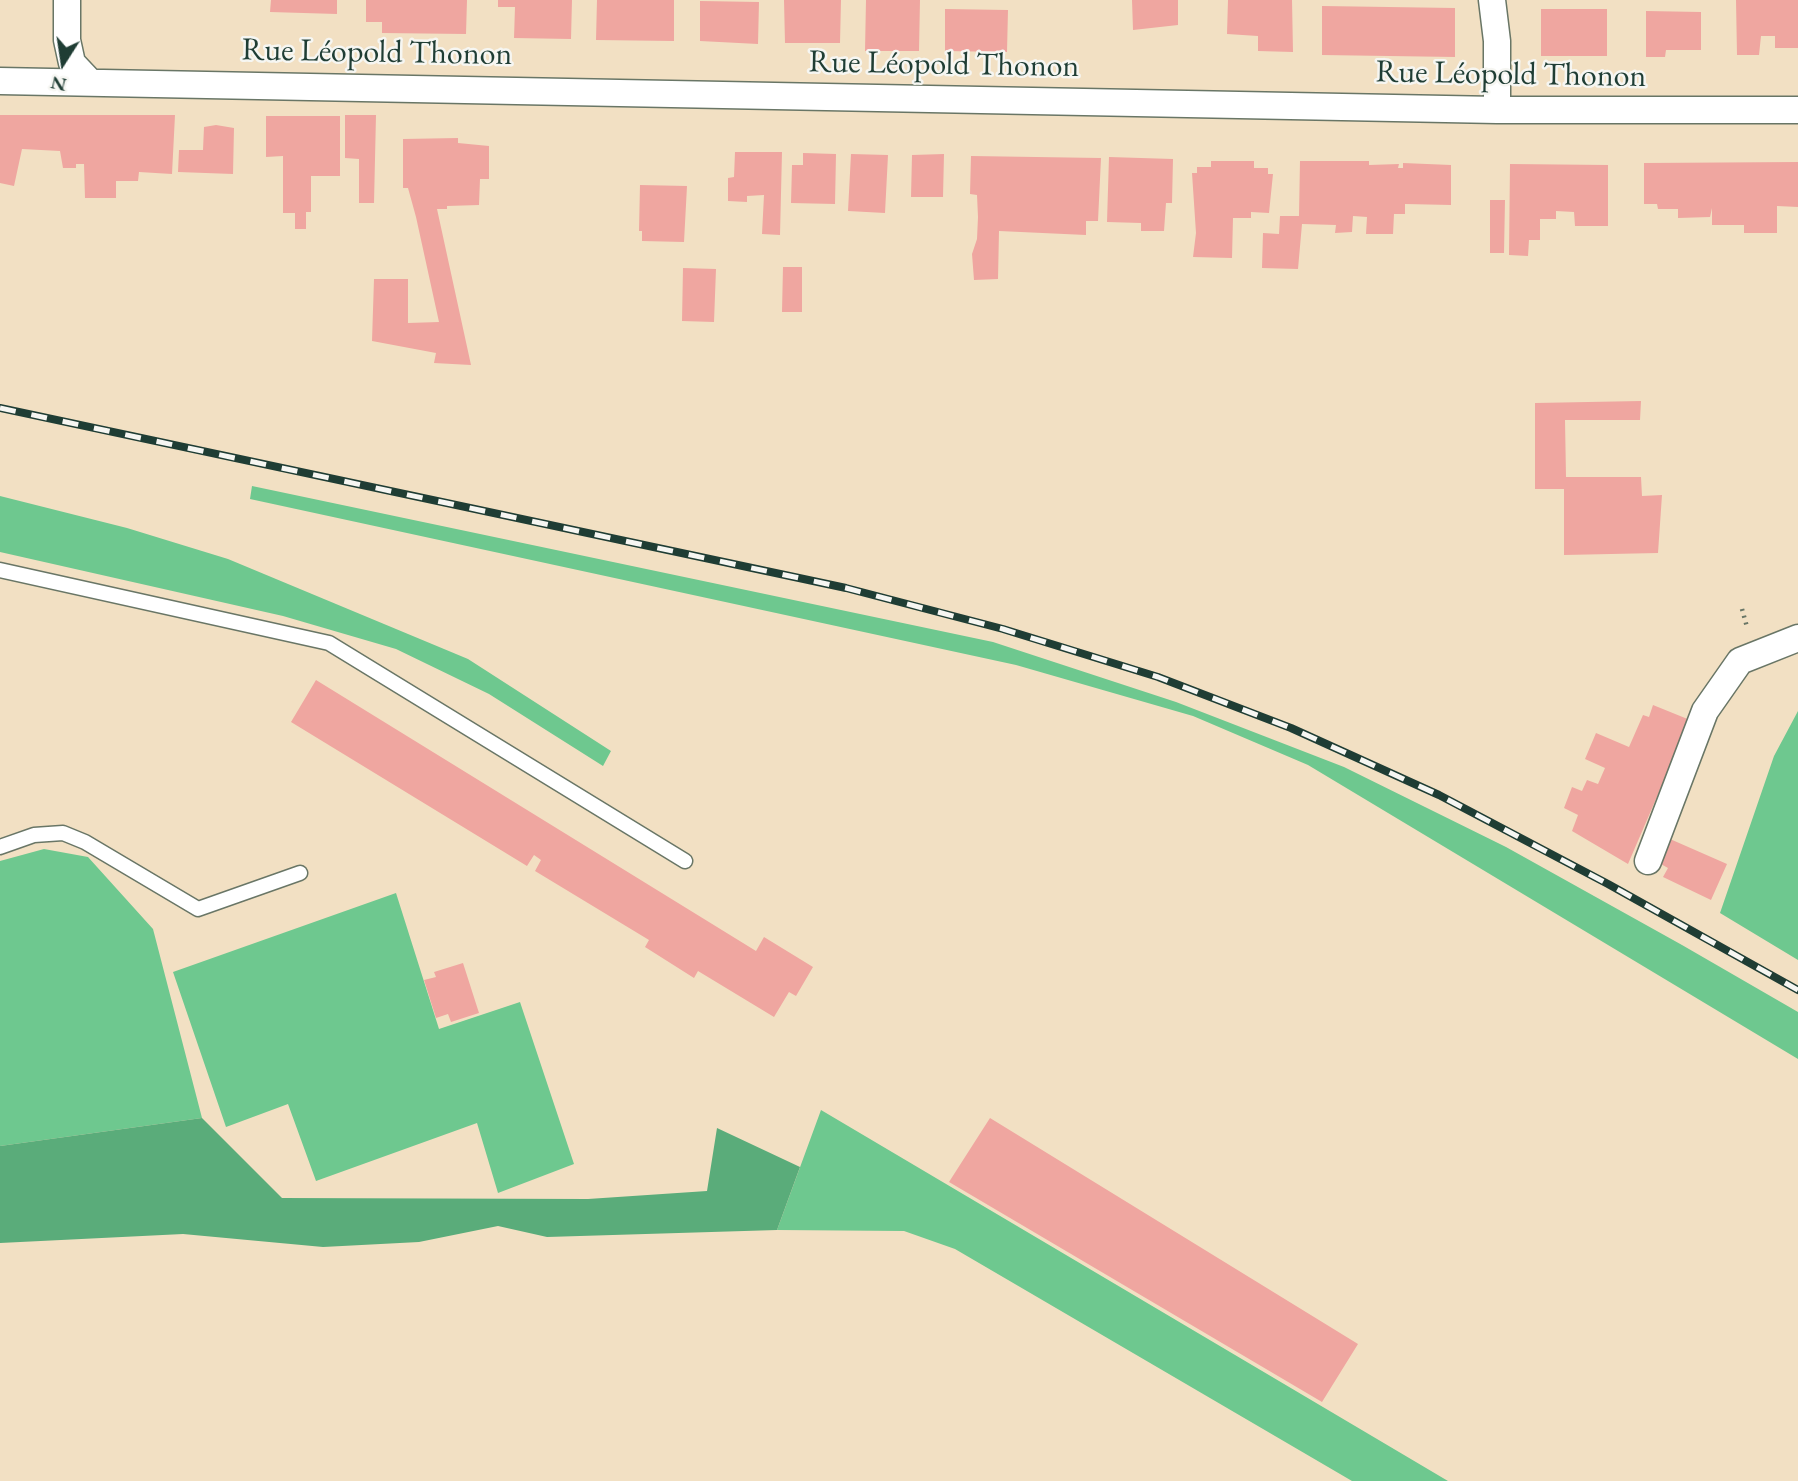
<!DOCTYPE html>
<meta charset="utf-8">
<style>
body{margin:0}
#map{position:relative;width:1798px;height:1481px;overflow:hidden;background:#f2e0c3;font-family:"EB Garamond",serif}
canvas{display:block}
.north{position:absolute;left:28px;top:28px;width:70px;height:70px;-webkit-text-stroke:5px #f6f6f2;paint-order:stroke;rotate:192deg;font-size:19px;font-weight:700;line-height:28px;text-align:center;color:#1f3d34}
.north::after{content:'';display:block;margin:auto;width:24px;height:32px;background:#1f3d34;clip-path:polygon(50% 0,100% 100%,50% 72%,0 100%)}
</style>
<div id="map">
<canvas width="1798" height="1481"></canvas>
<div class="north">N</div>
</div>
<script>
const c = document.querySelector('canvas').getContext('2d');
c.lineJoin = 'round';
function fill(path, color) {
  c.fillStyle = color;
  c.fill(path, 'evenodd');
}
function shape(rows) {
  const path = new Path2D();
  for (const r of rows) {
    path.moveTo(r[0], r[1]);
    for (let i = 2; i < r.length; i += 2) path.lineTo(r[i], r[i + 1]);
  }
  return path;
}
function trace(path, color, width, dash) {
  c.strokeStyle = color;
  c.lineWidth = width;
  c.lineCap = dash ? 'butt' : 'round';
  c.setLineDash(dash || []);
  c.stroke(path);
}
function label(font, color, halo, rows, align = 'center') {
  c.font = font + ' "EB Garamond",serif';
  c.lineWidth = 5;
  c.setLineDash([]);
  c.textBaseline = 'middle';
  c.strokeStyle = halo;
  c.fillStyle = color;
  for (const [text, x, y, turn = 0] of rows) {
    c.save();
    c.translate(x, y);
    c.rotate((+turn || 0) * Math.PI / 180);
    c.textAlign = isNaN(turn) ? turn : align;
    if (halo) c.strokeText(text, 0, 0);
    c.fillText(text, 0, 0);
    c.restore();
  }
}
const green = shape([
 [252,486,993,642,1176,702,1344,767,1506,847,1682,945,1798,1012,1798,1059,1308,765,1193,716,1016,665,250,499],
 [0,496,127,528,228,559,468,659,611,751,603,766,489,694,396,649,283,616,0,552],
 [1798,711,1798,960,1720,913,1774,756],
 [44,849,88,857,153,929,202,1118,0,1146,0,861],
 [396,893,439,1029,520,1002,574,1164,498,1193,477,1123,316,1181,288,1104,226,1127,173,972],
 [821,1110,1448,1481,1449,1481,1352,1481,955,1249,904,1231,777,1230]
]);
const forest = shape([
 [202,1118,282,1198,588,1199,707,1191,717,1128,800,1167,777,1230,547,1237,498,1226,419,1242,323,1247,183,1234,0,1243,0,1146]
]);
const building = shape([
 [271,0,337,0,337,14,270,12],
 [366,0,467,0,466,34,382,33,382,22,366,22],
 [498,0,572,0,571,39,514,38,515,7,498,7],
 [597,0,674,0,674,41,596,40],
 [784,0,841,0,840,43,785,43],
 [866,0,920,0,919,51,865,51],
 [1132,0,1178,0,1178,25,1133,30],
 [1228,0,1292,0,1293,52,1258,51,1258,36,1227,34],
 [1736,0,1798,0,1798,48,1775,48,1775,36,1761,36,1759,55,1737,55],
 [700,1,759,2,758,44,700,41],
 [1322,6,1455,8,1455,57,1322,55],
 [945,9,1008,10,1007,52,945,51],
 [1541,9,1607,9,1607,56,1541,56],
 [1646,11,1701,12,1701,50,1666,50,1665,57,1646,57],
 [0,115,175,115,172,174,139,172,138,181,116,181,116,198,85,198,84,164,76,164,76,168,63,168,60,151,22,149,14,186,0,183],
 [345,115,376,115,374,203,359,203,359,159,345,158],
 [266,116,340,116,340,176,311,176,311,212,306,212,306,229,295,229,295,213,283,213,283,156,266,157],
 [216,125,234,128,233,174,178,172,179,150,203,150,204,127],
 [458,138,458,143,489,146,489,179,480,179,479,205,447,206,447,209,437,209,471,365,434,363,436,353,372,341,374,279,408,279,408,323,439,322,416,217,408,188,403,188,403,139],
 [735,152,782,152,780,235,762,234,764,195,747,196,747,202,728,201,728,178,734,177],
 [803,153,836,154,835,204,791,203,792,165,803,165],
 [851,154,888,155,885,213,848,211],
 [944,154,943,197,911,197,912,155],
 [971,156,1101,158,1098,221,1086,221,1086,235,999,231,998,279,974,280,972,254,977,239,978,217,977,195,970,194],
 [1109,157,1173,159,1172,203,1166,203,1164,231,1141,231,1141,223,1107,222],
 [1211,161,1254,161,1254,168,1268,168,1268,174,1273,174,1269,213,1251,212,1251,218,1233,218,1232,258,1193,257,1196,233,1192,173,1197,173,1197,167,1211,167],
 [1300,161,1369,161,1369,165,1399,164,1398,168,1403,168,1403,163,1451,165,1451,205,1405,204,1405,214,1394,214,1393,234,1366,234,1367,217,1353,216,1352,232,1335,233,1336,225,1302,224,1298,269,1262,268,1263,233,1279,234,1280,216,1299,216],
 [1798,162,1798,207,1777,206,1777,233,1744,233,1744,225,1712,225,1712,208,1710,217,1678,218,1678,209,1658,209,1657,204,1644,204,1644,163],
 [1510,164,1608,165,1608,226,1575,226,1574,212,1556,211,1556,219,1540,219,1540,240,1529,240,1528,256,1509,255],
 [640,185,687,186,684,242,642,241,642,231,639,231],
 [1490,200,1505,200,1504,253,1490,253],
 [783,267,802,267,802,312,782,312],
 [683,268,716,269,714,322,682,321],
 [1641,401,1640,420,1565,420,1566,477,1641,477,1642,496,1662,495,1658,553,1564,555,1564,489,1535,489,1535,403],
 [316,680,756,951,764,937,813,967,796,996,789,992,774,1017,698,971,694,978,645,947,649,940,535,871,541,860,534,855,527,866,291,722],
 [1653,705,1690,720,1628,864,1572,831,1578,815,1564,808,1572,787,1582,791,1587,780,1598,784,1605,768,1585,759,1596,733,1629,747,1643,715,1649,717],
 [1670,839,1727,864,1711,900,1663,877,1668,868,1659,863],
 [463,963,479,1013,451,1022,448,1014,436,1018,424,980,436,977,434,972],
 [990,1118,1358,1344,1322,1402,949,1182]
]);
const path = shape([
 [1742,609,1747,627]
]);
const lane = shape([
 [0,570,329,643,685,861],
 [0,847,34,835,63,833,85,842,198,909,300,873]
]);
const street = shape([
 [67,0,67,40,72,63,89,81],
 [1492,0,1497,41,1497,110],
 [0,81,1497,110,1798,110],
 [1648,861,1705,711,1740,661,1798,638]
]);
const rail = shape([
 [0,408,846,588,1003,629,1158,677,1291,728,1439,795,1608,884,1798,990]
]);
const streetNames = [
 ["Rue Léopold Thonon",377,53,1],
 ["Rue Léopold Thonon",944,65,1],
 ["Rue Léopold Thonon",1511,75,1]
];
fill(green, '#6ec88f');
fill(forest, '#5aac7a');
fill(building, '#efa6a0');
trace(lane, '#697666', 17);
trace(street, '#697666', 29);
trace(path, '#697666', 4.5, [2, 5]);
trace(lane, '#fff', 14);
trace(street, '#fff', 26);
trace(rail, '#1f3d34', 8);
trace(rail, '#f6f6f2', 5, [16]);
label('32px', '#1f3d34', '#f6f6f2', streetNames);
</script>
